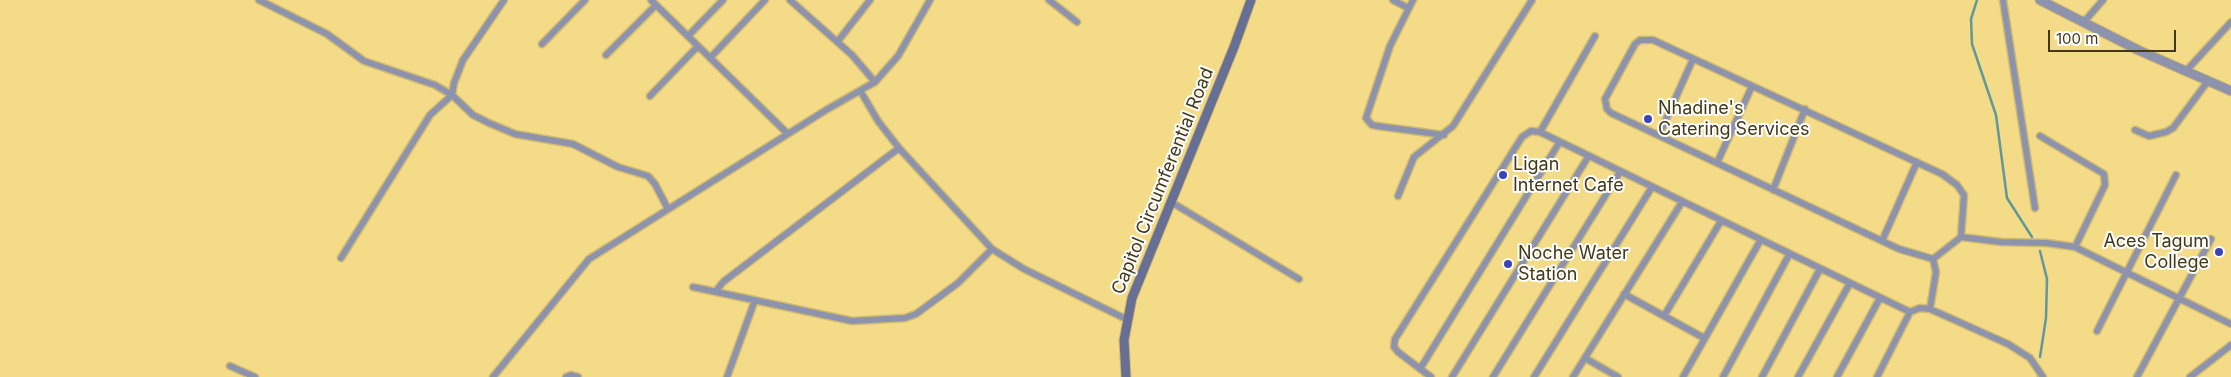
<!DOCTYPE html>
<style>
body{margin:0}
#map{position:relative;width:2231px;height:377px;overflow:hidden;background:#f4db88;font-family:Inter,sans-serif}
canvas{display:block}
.scale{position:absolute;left:2048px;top:30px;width:128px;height:22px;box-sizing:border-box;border:2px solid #433917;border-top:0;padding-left:6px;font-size:15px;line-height:18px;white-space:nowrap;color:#433917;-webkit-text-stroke:4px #fdfdfd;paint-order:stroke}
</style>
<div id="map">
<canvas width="2231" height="377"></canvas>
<div class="scale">100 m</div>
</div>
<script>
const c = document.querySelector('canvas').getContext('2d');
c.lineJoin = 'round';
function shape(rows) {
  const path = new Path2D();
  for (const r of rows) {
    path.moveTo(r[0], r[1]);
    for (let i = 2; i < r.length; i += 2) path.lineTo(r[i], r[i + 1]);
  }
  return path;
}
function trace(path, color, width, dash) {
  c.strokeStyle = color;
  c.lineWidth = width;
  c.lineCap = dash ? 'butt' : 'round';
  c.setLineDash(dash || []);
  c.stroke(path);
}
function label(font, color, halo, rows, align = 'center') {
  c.font = font + ' Inter,sans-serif';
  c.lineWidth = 4;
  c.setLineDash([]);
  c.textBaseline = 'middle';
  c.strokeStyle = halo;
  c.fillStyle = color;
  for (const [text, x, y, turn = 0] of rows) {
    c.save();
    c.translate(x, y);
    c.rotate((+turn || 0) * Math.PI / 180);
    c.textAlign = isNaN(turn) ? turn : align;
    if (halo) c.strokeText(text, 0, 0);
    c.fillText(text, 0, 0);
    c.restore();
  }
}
const stream = shape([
 [1977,0,1971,19,1972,44,1996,115,2007,198,2032,237],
 [2040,251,2047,279,2046,318,2040,357],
 [2038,377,2038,376]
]);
const minor = shape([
 [259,0,327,34,364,61,435,85,452,95,473,115,489,123,515,134,573,144,618,167,648,176,655,184,668,209],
 [651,0,788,134],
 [790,0,852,55,875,82],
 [1049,0,1077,22],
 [1393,0,1408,8],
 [1413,0,1390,46,1366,118,1372,125,1377,126,1444,135],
 [2003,0,2035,208],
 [2083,23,2103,0],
 [688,36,723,0],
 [838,41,870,0],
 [542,44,585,0],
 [606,55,656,5],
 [710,58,765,0],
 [2186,71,2231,22],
 [861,92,878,121,899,148,992,249,1024,269,1126,319],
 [650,96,698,46],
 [2135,130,2149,136,2166,132,2173,128,2208,81],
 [1540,132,1595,36],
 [1659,135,1693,59],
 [2040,136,2104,174,2105,185,2075,247],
 [1717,163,1752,86],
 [1773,190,1805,109],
 [1398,196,1414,157,1453,126,1532,0],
 [1171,202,1299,279],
 [1882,241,1917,162],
 [341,258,430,115,452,95,454,83,463,60,504,0],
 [1933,259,1899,249,1611,113,1607,109,1605,99,1635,44,1640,40,1653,40,1942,174,1957,185,1964,195,1961,237],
 [1933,259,1961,237,2001,242,2047,243,2075,247,2231,324],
 [693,287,852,321,905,318,916,314,958,283,992,249],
 [716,291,723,282,899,148],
 [1624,294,1704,338],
 [1930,309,1936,272,1933,259],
 [1664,316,1721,221],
 [2097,331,2176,175],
 [1585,358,1618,377],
 [230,366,255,377],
 [1420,369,1559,143],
 [493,377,589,259,826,110,875,82,898,56,930,0],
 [566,377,571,375,578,377],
 [727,377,755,300],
 [1431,377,1398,352,1394,347,1395,339,1522,137,1531,131,1540,132,1910,312],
 [1452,377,1588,157],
 [1493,377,1620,172],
 [1534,377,1652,187],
 [1573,377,1682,202],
 [1683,377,1760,241],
 [1723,377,1789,255],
 [1762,377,1820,269],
 [1798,377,1850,283],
 [1837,377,1880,298],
 [1877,377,1910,312,1920,308,1930,309,2008,344,2030,358,2043,377],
 [2137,377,2211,239],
 [2190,377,2231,345]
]);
const tertiary = shape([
 [2040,0,2138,50,2231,91]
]);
const secondary = shape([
 [1126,377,1124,340,1132,298,1234,47,1251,0]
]);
const markers = [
 [1648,119,5,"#3b43b7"],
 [1503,175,5,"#3b43b7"],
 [2219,252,5,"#3b43b7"],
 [1508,264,5,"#3b43b7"]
];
const poiNames = [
 ["Nhadine's",1658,109],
 ["Catering Services",1658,130],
 ["Ligan",1513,165],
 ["Internet Cafe",1513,186],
 ["Aces Tagum",2209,242,"right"],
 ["College",2209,263,"right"],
 ["Noche Water",1518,254],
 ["Station",1518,275]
];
const streetNames = [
 ["Capitol Circumferential Road",1163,181,-68]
];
trace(stream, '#62989a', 2.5);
trace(minor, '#d1bb71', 9);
trace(tertiary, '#d1bb71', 11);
trace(secondary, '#d1bb71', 11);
trace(minor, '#8d93ac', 6);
trace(tertiary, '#8d93ac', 9);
trace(secondary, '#677094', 9);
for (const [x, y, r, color] of markers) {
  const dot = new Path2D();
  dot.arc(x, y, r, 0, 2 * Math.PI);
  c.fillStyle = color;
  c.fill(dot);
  trace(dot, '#fdfdfd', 2);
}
label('18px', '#433917', '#fdfdfd', poiNames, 'left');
label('18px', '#433917', '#fdfdfd', streetNames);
</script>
